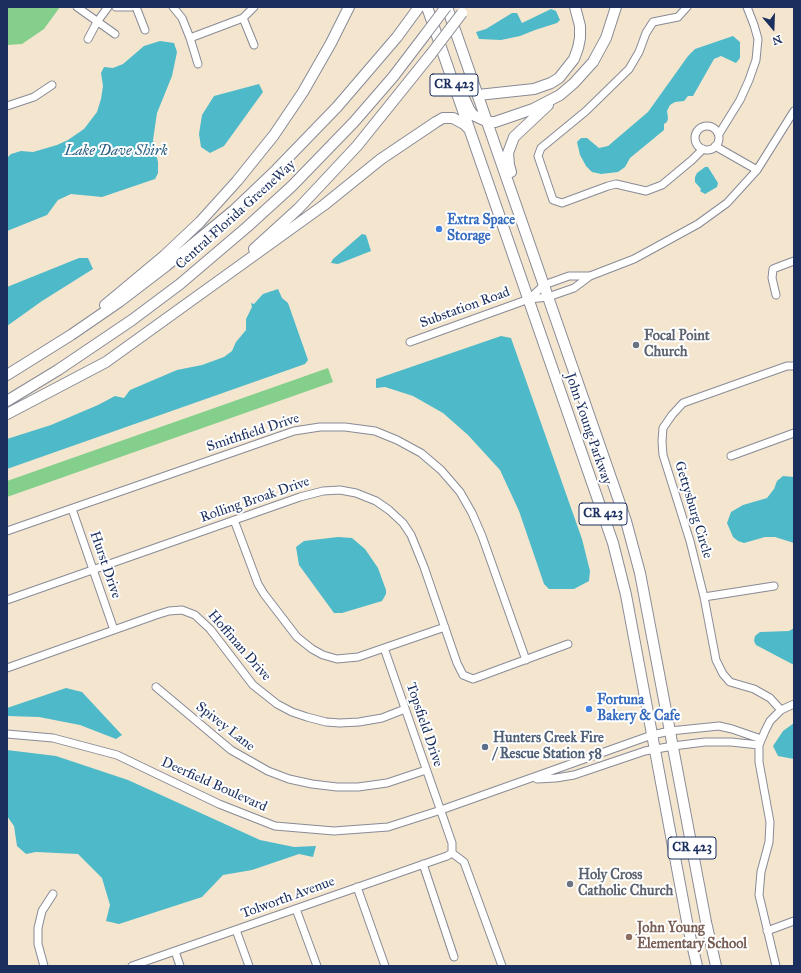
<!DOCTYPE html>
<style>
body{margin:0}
#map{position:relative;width:801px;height:973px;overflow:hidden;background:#f4e6ce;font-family:"IM FELL Great Primer",serif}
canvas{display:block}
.frame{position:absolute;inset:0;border:8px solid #1b2f5e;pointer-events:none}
.north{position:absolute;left:753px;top:8px;width:40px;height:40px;-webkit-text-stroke:3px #fff;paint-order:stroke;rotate:161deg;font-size:11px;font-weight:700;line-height:16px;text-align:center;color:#1b2f5e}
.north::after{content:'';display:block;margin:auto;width:14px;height:18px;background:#1b2f5e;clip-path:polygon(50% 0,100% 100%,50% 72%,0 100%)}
</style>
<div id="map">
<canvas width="801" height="973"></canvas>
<div class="frame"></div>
<div class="north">N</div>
</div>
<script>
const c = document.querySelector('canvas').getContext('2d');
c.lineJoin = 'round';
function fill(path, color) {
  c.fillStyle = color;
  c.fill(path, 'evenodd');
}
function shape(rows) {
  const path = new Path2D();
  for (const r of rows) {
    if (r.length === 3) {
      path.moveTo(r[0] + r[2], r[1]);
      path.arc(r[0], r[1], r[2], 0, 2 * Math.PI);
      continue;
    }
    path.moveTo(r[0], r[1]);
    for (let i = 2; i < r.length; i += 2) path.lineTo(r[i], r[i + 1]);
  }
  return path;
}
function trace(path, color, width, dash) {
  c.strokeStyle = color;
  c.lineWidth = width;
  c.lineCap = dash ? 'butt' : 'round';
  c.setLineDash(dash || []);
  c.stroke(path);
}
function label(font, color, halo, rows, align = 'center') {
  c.font = font + ' "IM FELL Great Primer",serif';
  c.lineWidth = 4;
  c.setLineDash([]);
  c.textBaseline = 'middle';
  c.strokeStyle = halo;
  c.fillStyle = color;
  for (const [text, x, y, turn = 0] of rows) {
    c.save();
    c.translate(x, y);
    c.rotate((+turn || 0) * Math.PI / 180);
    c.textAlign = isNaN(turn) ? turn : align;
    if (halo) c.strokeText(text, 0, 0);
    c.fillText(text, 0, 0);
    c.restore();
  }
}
const green = shape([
 [7,7,60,7,44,29,22,44,7,45],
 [328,368,333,382,7,497,7,481]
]);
const water = shape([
 [551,9,556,11,560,20,557,23,535,30,520,36,501,40,479,39,476,32,486,29,512,13,517,13,522,23],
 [733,36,740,42,740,58,736,63,721,56,714,59,693,96,688,96,684,101,675,102,670,105,667,111,668,118,667,122,664,124,664,130,630,158,625,167,618,172,601,174,592,172,586,166,580,155,577,142,581,138,587,138,599,148,608,146,648,112,688,56,695,49],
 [160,41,174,43,177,52,172,76,157,113,153,140,158,162,158,173,155,179,102,197,71,194,58,200,47,215,7,231,7,158,11,154,21,151,33,152,57,145,68,140,84,129,97,112,101,99,103,86,101,73,104,67,113,68,123,64,144,46],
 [259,84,263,92,224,146,210,153,201,147,199,134,202,115,214,96],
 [705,167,708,167,718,183,717,187,705,194,700,191,701,189,695,182,695,177,697,173],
 [362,234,366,235,371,251,338,264,331,263,333,259],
 [79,258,88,258,93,269,42,301,7,326,7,287],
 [278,289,282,298,288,303,308,360,305,364,7,469,7,439,51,425,98,405,115,396,124,398,130,390,177,370,202,365,224,357,232,351,236,342,246,330,246,319,252,307,251,303,254,304,263,294],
 [501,336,511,338,582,539,590,571,589,581,574,589,549,589,544,584,519,511,500,470,468,435,443,413,413,396,385,387,376,388,376,379],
 [783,476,794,477,794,543,775,537,765,537,744,543,738,541,733,537,727,523,731,512,743,505,767,498,774,489,777,481],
 [338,537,352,538,365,549,378,568,386,590,386,594,382,601,342,613,334,613,299,565,296,547,304,541],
 [794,628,794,665,756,645,754,641,755,636,760,632,789,631],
 [66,688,82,692,122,735,116,739,80,725,39,717,7,716,7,708],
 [794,723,794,759,778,756,773,746,783,731],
 [7,750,56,756,128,780,260,840,294,847,316,846,313,857,299,854,252,870,223,875,202,897,119,924,106,921,110,905,102,878,78,854,36,852,26,854,17,846,14,826,7,816]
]);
const minor = shape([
 [77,7,115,34],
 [116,7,131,7],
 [136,7,145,30],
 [173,7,182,18,190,38,243,18,254,7],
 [687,7,678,17,653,22,646,33,639,52,629,69,586,111,541,148,538,156,553,200,562,203,608,186,616,184,646,191,662,185,692,160,703,149],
 [243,18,254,45],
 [190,38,198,64],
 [88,39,97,22,108,7],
 [7,106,34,97,52,85],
 [707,138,12],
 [719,134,740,100,749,80,756,60,758,39,754,25,747,7],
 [715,146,757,170],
 [776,295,772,278,773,269,778,267,794,261],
 [529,299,544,285,569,276,589,276],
 [410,342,529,299,548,297,574,288,590,276,634,259,698,224,727,203,757,170,794,111],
 [731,456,794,433],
 [72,509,114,630],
 [234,520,258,584,264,594,297,637,312,649,323,655,337,659,358,657,445,627],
 [7,531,294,431,320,427,345,427,375,431,397,440,421,453,441,470,460,492,472,513,482,536,526,660],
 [704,597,774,586],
 [7,600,300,497,323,491,340,490,356,493,376,501,389,510,403,523,411,535,424,567,457,663,463,675,473,679,568,644],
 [384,648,452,843,452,853],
 [7,668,156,615,169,611,182,610,195,615,210,629,253,685,277,704,292,712,307,717,326,722,340,723,359,722,382,718,405,709],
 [156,687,231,750,268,771,289,779,312,784,337,787,358,787,387,783,426,770],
 [781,710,770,698,754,689,730,682,723,674,716,660,704,597,690,541,663,455,662,441,663,428,672,415,683,403,787,366,794,366],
 [7,734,53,738,117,755,219,804,275,826,334,831,388,827,441,810,652,735,670,731,719,726,732,729,761,739],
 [537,779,556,778,574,775,645,751,673,746,705,742,731,742,759,745],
 [452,853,464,862,502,966],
 [423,864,454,957],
 [357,887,385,966],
 [296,909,317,966],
 [236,930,249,966],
 [767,931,794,921],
 [175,951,180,966],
 [44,966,38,944,38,928,42,911,53,894],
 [132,966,447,856,452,853],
 [776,966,759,895,761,872,769,842,770,822,759,762,759,745,765,731,770,721,781,710,794,704]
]);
const highway = shape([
 [427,7,613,543,626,595,688,927,697,966],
 [447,7,626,521,640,573,706,922,716,966],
 [478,95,534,89,551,83,559,78,574,59,578,48,580,38,580,26,575,7],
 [465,100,469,109,473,115,488,122,495,122,533,109,560,95,574,83,593,62,606,38,616,7],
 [511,172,509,165,508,153,514,137,548,105],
 [254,249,298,209,357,146,431,54],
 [105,305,165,255,200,222,237,181,274,135,303,92,331,43,349,7],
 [7,375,71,335,119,302,166,266,233,211,276,170,337,107,397,37,419,7],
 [7,401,58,370,132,320,180,284,247,227,292,186,354,122,393,77,425,35],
 [7,414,106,362,324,205,381,159,436,122,443,118,453,118,464,124,469,129]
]);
const highwayBridge = shape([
 [425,35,446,7],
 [431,54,462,13]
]);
const markers = [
 [439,229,4,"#3f7fe0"],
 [636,345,4,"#6b7280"],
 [589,709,4,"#3f7fe0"],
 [485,747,4,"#5c6f8a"],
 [570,884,4,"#6b7280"],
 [629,937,4,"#8d6e63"]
];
const shields = [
 [454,85,48],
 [603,514,48],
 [692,848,48]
];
const shieldNames = [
 ["CR 423",454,85],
 ["CR 423",603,514],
 ["CR 423",692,848]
];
const streetNames = [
 ["Central Florida GreeneWay",236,215,-42],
 ["Substation Road",465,308,-20],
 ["John Young Parkway",588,429,71],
 ["Smithfield Drive",253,433,-18],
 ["Rolling Broak Drive",255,500,-19],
 ["Gettysburg Circle",693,510,73],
 ["Hurst Drive",105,565,71],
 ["Hoffman Drive",239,646,49],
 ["Topsfield Drive",424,725,71],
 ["Spivey Lane",225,727,38],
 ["Deerfield Boulevard",214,785,24],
 ["Tolworth Avenue",288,898,-20]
];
const shopNames = [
 ["Extra Space",447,221],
 ["Storage",447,237],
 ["Fortuna",597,701],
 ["Bakery & Cafe",597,717]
];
const worshipNames = [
 ["Focal Point",644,337],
 ["Church",644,353],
 ["Holy Cross",578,876],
 ["Catholic Church",578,892]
];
const serviceNames = [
 ["Hunters Creek Fire",493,739],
 ["/ Rescue Station 58",493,755]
];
const educationNames = [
 ["John Young",637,929],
 ["Elementary School",637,945]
];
const waterNames = [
 ["Lake Dave Shirk",116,151]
];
fill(green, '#84cf8c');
fill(water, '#4db9c9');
trace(minor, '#888a96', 9);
trace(highway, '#888a96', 12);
trace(minor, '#fff', 7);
trace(highway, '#fff', 10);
trace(highwayBridge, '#888a96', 12, []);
trace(highwayBridge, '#fff', 10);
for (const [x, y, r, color] of markers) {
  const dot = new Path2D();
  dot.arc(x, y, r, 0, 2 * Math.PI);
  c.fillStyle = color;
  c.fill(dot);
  trace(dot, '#fff', 1.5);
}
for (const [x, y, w] of shields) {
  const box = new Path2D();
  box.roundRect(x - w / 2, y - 11, w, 22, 3);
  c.fillStyle = '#fff';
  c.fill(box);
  trace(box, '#1b2f5e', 1);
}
label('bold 13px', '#1b2f5e', null, shieldNames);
label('14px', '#1b2f5e', '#fff', streetNames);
label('bold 14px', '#366cbe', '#fff', shopNames, 'left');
label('bold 14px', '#5b616d', '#fff', worshipNames, 'left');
label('bold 14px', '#4e5e75', '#fff', serviceNames, 'left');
label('bold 14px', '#785e54', '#fff', educationNames, 'left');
label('italic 15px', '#2c5f83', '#fff', waterNames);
</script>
